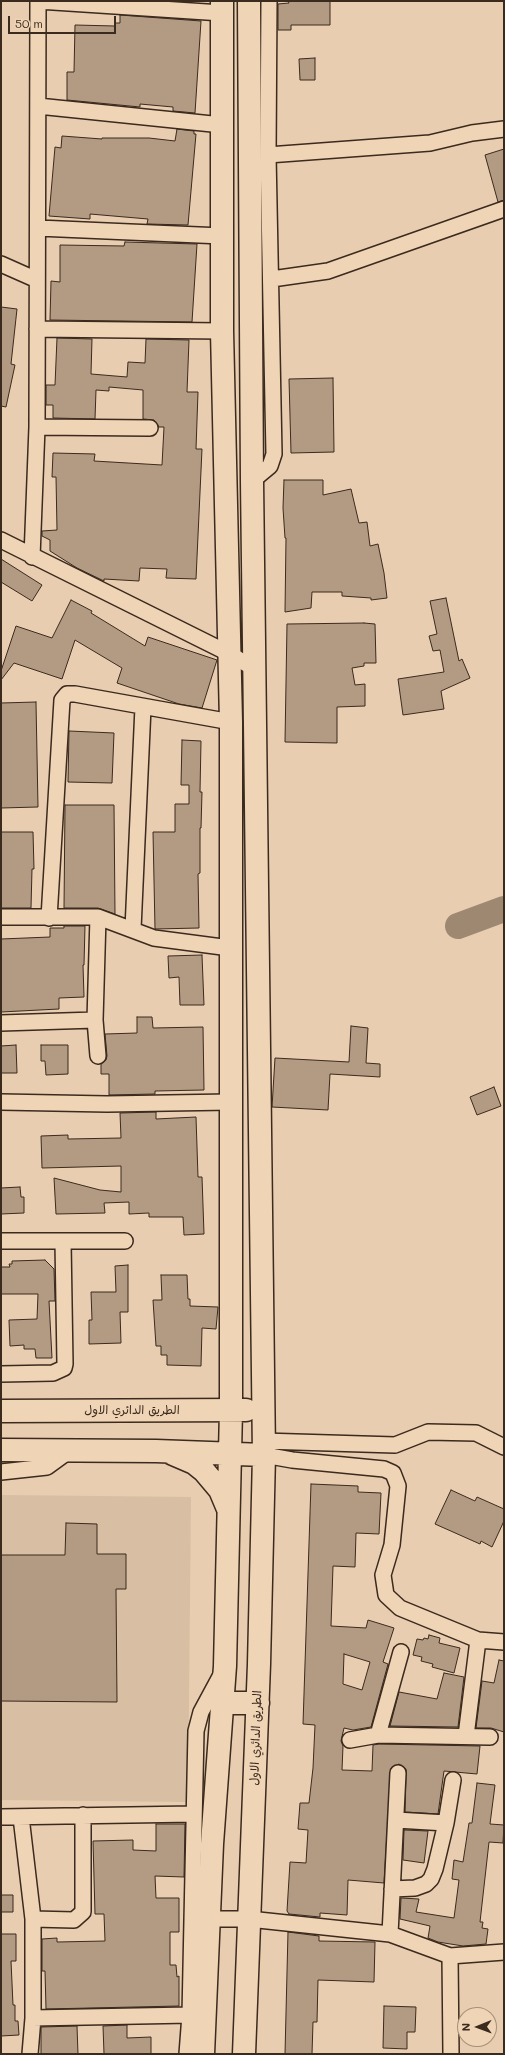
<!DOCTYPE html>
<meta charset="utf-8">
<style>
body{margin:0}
#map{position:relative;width:505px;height:2055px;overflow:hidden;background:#e8cdb0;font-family:Mali,sans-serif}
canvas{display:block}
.frame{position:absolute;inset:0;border:2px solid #3b2a1e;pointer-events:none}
.north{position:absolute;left:457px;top:2007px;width:40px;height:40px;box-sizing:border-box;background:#efd4b6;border:1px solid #a79079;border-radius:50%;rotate:269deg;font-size:11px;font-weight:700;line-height:16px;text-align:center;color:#3b2a1e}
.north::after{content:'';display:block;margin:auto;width:14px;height:18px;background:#3b2a1e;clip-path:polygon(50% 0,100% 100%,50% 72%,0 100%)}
.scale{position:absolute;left:8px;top:16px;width:108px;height:18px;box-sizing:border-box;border:2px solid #3b2a1e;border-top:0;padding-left:5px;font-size:12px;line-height:14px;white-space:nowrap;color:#3b2a1e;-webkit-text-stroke:3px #efd4b6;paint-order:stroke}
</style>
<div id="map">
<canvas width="505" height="2055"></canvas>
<div class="frame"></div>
<div class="north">N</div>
<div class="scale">50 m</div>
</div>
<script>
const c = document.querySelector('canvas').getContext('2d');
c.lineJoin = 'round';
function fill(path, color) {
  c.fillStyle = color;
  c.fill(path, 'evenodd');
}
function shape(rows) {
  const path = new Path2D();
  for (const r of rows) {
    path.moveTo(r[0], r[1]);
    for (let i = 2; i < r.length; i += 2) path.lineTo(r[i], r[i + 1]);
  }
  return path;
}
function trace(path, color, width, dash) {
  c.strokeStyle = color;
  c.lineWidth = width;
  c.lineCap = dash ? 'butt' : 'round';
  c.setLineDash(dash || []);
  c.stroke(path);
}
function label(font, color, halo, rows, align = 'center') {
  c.font = font + ' Mali,"Playpen Sans Arabic",sans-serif';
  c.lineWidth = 3.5;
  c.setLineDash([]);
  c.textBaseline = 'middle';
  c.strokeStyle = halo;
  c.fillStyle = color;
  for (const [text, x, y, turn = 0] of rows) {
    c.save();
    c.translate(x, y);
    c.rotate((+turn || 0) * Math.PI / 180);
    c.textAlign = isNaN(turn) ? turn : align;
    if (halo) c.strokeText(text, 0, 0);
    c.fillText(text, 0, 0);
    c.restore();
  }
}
const built = shape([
 [1,1495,191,1497,188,1802,1,1800]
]);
const river = shape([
 [458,926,504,909]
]);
const building = shape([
 [288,1,330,1,330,25,291,25,291,30,278,30,278,4,289,3,288,1],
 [120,15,201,21,195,113,173,111,173,107,140,104,140,107,67,100,67,72,74,72,75,25,115,26,115,23,120,23,120,15],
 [315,58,315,80,300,80,299,59,315,58],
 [177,129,194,131,194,134,196,134,188,225,147,224,148,219,90,214,90,219,49,216,55,147,61,148,62,136,102,139,102,138,149,138,175,141,177,129],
 [504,149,504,200,498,202,485,155,504,149],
 [125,242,197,244,192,322,50,320,51,281,60,282,60,245,124,246,125,242],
 [1,307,17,309,11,364,15,365,6,407,1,406,1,307],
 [57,338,92,339,91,374,127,377,128,362,145,363,146,339,189,340,187,392,198,392,196,449,202,449,196,579,166,578,167,569,140,568,139,581,104,579,104,581,77,568,50,551,50,540,42,536,42,531,57,530,56,477,52,477,53,453,95,454,94,461,162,465,164,427,159,427,154,420,143,419,143,390,109,387,109,391,96,390,95,419,53,418,53,405,46,405,46,385,55,385,57,338],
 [333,378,334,452,291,453,289,379,333,378],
 [284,480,323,480,323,495,351,489,359,523,367,522,370,546,378,544,384,573,387,598,371,600,371,598,342,596,342,592,312,592,311,608,285,612,286,538,285,538,283,508,284,480],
 [1,559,42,585,32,601,1,582,1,559],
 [446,598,459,661,462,659,470,678,441,691,444,709,403,715,398,679,444,672,440,650,433,651,429,636,437,634,430,601,446,598],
 [71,600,92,611,91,613,145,646,148,637,217,660,202,708,179,704,117,683,122,668,75,640,62,679,14,663,1,680,1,671,16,626,52,638,71,600],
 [364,623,375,624,376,663,364,663,364,666,352,668,355,685,365,684,365,706,337,707,337,743,285,742,287,624,364,623],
 [36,702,38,807,1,808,1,703,36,702],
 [69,731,114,733,112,783,68,782,69,731],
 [182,740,201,741,200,792,202,792,201,828,200,828,200,873,198,874,199,928,155,929,153,832,175,832,175,804,189,804,189,785,181,785,182,740],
 [65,805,114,805,115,914,98,908,64,908,65,805],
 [1,832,33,832,34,869,32,869,31,908,1,908,1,832],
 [64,926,85,926,84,965,83,965,84,997,59,998,59,1009,1,1012,1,939,50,937,50,928,64,928,64,926],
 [202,955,204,1005,180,1005,179,977,169,978,168,956,202,955],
 [137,1017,152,1017,153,1028,203,1027,204,1090,155,1091,155,1094,109,1095,109,1074,101,1074,101,1064,106,1060,107,1056,105,1034,137,1033,137,1017],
 [351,1026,368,1028,366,1063,380,1064,380,1077,330,1074,328,1110,272,1107,275,1058,349,1062,351,1026],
 [16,1045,17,1073,1,1073,1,1046,16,1045],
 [41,1045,68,1045,68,1074,46,1075,45,1061,41,1061,41,1045],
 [494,1087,501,1106,477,1115,470,1097,494,1087],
 [156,1112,156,1119,196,1117,198,1177,202,1177,204,1234,184,1235,183,1217,149,1217,149,1213,129,1214,129,1202,104,1203,105,1213,56,1214,54,1178,100,1190,121,1192,121,1166,42,1168,41,1136,68,1135,68,1139,121,1138,120,1113,156,1112],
 [20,1187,21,1197,24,1197,24,1213,1,1214,1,1188,20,1187],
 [45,1260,54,1269,55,1301,49,1301,52,1358,36,1358,35,1349,24,1349,24,1345,10,1346,9,1320,37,1319,38,1294,1,1294,1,1267,10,1267,9,1264,12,1264,12,1261,45,1260],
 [128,1265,128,1312,120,1312,121,1343,89,1344,89,1320,92,1320,91,1292,116,1292,115,1266,128,1265],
 [161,1275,187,1275,188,1299,190,1299,190,1306,218,1307,216,1329,202,1328,201,1366,167,1365,167,1355,161,1355,161,1346,156,1346,153,1300,162,1300,161,1275],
 [311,1484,358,1486,358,1492,381,1493,379,1534,356,1533,355,1567,333,1566,331,1626,366,1628,368,1620,394,1628,383,1662,388,1664,371,1727,353,1730,344,1728,341,1741,343,1746,342,1770,372,1771,373,1745,379,1744,480,1746,477,1774,444,1771,438,1814,405,1812,406,1769,399,1764,391,1768,384,1883,348,1880,347,1915,320,1913,320,1917,289,1914,287,1911,290,1862,306,1863,308,1830,298,1829,300,1803,309,1803,313,1768,315,1725,303,1724,311,1484],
 [344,1654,370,1662,362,1690,343,1684,344,1654],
 [451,1490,475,1501,477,1497,504,1509,504,1521,492,1547,481,1541,480,1544,435,1524,451,1490],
 [66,1523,97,1524,97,1554,126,1554,126,1589,116,1589,117,1702,1,1701,1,1555,65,1555,66,1523],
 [429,1635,440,1638,439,1643,460,1648,454,1673,432,1667,433,1664,421,1661,422,1657,413,1655,417,1639,423,1640,424,1638,428,1639,429,1635],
 [499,1660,504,1661,504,1732,491,1728,476,1728,482,1681,494,1683,499,1660],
 [444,1673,464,1677,458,1727,390,1726,399,1692,437,1699,444,1673],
 [477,1783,495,1785,490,1824,504,1825,503,1843,489,1842,480,1922,483,1922,482,1928,488,1929,486,1944,463,1946,438,1942,428,1938,430,1926,400,1919,401,1898,419,1899,416,1912,454,1918,459,1880,452,1879,454,1860,463,1862,469,1823,472,1823,477,1783],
 [156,1824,185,1824,184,1877,155,1876,156,1898,179,1898,179,1932,170,1932,170,1965,176,1965,177,1977,179,1976,179,2006,46,2009,45,1971,42,1971,42,1939,57,1938,57,1942,105,1941,104,1914,95,1914,93,1841,133,1840,133,1850,156,1851,156,1824],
 [404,1830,428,1831,424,1863,403,1860,404,1830],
 [1,1895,13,1895,13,1912,1,1912,1,1895],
 [288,1932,319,1936,319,1941,375,1942,374,1982,318,1980,317,2022,313,2022,312,2054,285,2054,288,1932],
 [1,1934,16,1934,16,1961,11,1961,13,2005,15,2005,15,2021,18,2021,19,2035,1,2036,1,1934],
 [384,2006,416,2007,415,2032,407,2032,407,2049,383,2048,384,2006],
 [127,2025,127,2038,151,2037,151,2054,104,2054,103,2026,127,2025],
 [77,2026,78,2054,41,2054,41,2027,77,2026]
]);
const street = shape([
 [38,1,222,13],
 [38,106,222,125],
 [268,155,430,143,472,133,504,129],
 [38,228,222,236],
 [1,264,37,280],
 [272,279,328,271,504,209],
 [37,329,222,331],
 [37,427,150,428],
 [252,481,270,466,274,454,268,155,269,1],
 [1,540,228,653,255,669],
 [32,557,37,427,38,1],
 [1,917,98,917,154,938,230,948],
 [49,918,62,700,67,694,75,694,231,722],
 [133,929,143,707],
 [95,1020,98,917],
 [1,1023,95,1020,98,1056],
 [1,1102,107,1104,230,1102],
 [1,1241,125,1241],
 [1,1374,53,1373,64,1368,65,1364,63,1242],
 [263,1441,395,1445,428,1432,476,1433,504,1447],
 [264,1455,292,1460,384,1469,393,1473,398,1486,392,1545,383,1575,386,1595,400,1608,478,1640,504,1642],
 [1,1472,47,1467,69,1451],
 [378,1735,401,1652],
 [466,1736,478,1640],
 [350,1740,378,1735,490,1737],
 [1,1817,194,1814],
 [21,1817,33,1919,33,2018,30,2054],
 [396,1820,446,1823],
 [392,1889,415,1888,426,1884,431,1879,435,1869,446,1823,453,1780],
 [33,1919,74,1920,83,1912,83,1815],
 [209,1919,249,1919,390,1934,450,1956,504,1952],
 [390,1934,398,1773],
 [450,1956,451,2054],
 [33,2018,190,2015],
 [187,2054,190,2015,196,1731,201,1712,222,1673]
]);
const primary = shape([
 [1,1411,246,1410],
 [1,1450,156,1451,264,1455],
 [173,1454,194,1463,204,1471,220,1490,228,1509],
 [222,1703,258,1703],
 [203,2054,212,1844,225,1666,231,1410,231,722,222,331,222,1],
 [244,2054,259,1664,264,1455,252,481,249,1]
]);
const streetNames = [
 ["الطريق الدائري الاول",132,1410],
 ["الطريق الدائري الاول",256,1738,-88]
];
fill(built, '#d8bea2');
trace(river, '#9e8872', 26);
fill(building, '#b29a83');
trace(building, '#3b2a1e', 1);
trace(street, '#3b2a1e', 18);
trace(primary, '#3b2a1e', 25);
trace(street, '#efd4b6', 15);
trace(primary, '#efd4b6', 22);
label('12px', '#3b2a1e', '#efd4b6', streetNames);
</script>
